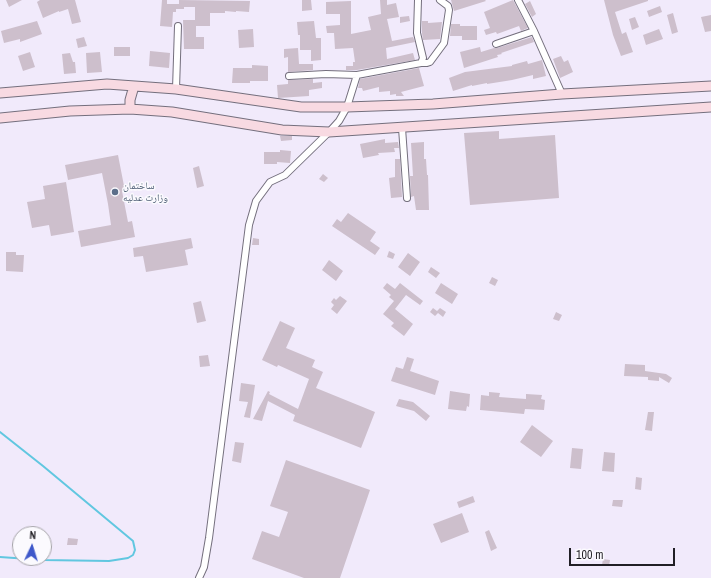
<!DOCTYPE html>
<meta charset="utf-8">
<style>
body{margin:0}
#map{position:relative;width:711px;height:578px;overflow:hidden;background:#f1eafb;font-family:"Archivo Narrow",sans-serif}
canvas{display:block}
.north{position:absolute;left:12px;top:526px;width:40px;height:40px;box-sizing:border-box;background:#fbfafe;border:1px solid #a4a2a7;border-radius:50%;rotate:4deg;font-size:11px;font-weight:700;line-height:16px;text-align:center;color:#211f25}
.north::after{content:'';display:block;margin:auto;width:14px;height:18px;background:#3e58ca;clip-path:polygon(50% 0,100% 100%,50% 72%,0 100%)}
.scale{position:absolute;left:569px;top:548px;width:106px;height:18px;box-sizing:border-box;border:2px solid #211f25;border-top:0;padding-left:5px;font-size:12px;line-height:14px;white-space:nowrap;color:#211f25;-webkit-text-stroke:3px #fbfafe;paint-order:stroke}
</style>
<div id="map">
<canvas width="711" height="578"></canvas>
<div class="north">N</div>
<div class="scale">100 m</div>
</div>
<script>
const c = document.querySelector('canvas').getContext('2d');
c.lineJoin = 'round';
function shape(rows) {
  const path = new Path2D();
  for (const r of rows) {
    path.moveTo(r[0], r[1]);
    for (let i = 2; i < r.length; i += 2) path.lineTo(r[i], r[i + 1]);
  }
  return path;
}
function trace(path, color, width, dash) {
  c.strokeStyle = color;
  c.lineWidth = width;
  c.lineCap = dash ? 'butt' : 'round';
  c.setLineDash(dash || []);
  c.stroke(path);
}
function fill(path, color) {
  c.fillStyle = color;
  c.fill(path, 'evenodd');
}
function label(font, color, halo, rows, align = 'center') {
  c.font = font + ' "Archivo Narrow","Noto Naskh Arabic",sans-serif';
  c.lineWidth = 3;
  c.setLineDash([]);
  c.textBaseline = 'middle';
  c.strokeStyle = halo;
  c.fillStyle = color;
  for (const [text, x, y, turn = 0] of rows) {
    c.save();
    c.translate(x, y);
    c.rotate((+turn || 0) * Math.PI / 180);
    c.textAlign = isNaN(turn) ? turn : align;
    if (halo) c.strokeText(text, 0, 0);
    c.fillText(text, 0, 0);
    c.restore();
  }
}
const stream = shape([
 [0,432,43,466,133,541,135,550,133,555,128,558,109,561,43,560,0,557]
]);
const building = shape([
 [6,0,22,0,9,7],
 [40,0,75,0,81,22,72,24,68,9,59,12,59,11,43,18,37,2],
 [162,0,167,0,167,4,179,4,179,0,250,1,249,12,236,11,236,12,225,11,225,13,210,13,210,26,196,26,196,37,204,37,204,49,184,49,183,20,195,20,195,7,184,7,184,9,176,9,176,12,173,12,172,27,160,26],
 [302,0,311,0,312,10,302,11],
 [380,0,387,0,387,5,396,3,399,17,387,19,392,41,413,37,415,42,386,48,387,59,413,53,415,60,357,70,346,70,346,66,353,66,353,62,355,62,353,48,335,49,334,33,327,33,326,26,340,25,340,14,326,14,326,2,351,1,351,34,371,30,368,17,381,14],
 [451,0,485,0,486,1,454,11],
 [513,0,528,28,521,31,519,26,497,34,496,32,486,35,484,30,490,28,484,12],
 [604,0,648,0,648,1,615,12,622,34,626,32,633,52,621,56,613,35],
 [530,1,536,14,532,17,525,4],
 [660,6,662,12,649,17,647,11],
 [673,13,678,32,672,34,667,15],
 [711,15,711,31,705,32,701,17],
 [409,16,410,21,400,23,400,17],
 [635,17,639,27,632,30,629,19],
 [37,21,42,34,20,42,20,39,4,43,1,31],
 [314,21,316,38,321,38,321,60,311,61,311,50,300,50,300,35,298,35,297,22],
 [422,21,428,21,428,23,442,22,440,39,423,40,422,33],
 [451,24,460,24,460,26,477,26,477,40,462,40,462,36,450,36],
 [253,29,254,47,239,48,238,30],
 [659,29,663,39,646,45,643,35],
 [84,37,87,46,78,48,76,39],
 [532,37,534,42,501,53,502,54,497,55,498,57,464,68,460,52,480,47,481,52,494,48,497,48],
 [114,47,130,47,130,56,114,56],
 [298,48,299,64,313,64,313,70,288,72,288,57,284,58,284,49],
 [150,51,170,53,169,68,149,66],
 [30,52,35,67,23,71,18,56],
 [100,52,102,72,87,73,86,53],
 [70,53,73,62,75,62,76,73,64,74,62,54],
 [561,56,564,62,568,60,573,72,560,78,553,59],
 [542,60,546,76,533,79,533,75,512,80,487,84,487,83,472,86,472,85,453,91,449,78,465,72,512,66,512,65,527,61,528,64],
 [252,65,268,66,268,81,250,81,250,83,232,83,233,68,252,68],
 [419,68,424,86,401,92,404,96,396,96,396,94,390,95,390,91,379,92,379,87,363,91,362,88,358,88,360,79],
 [313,79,313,83,322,82,322,88,309,90,309,96,278,98,277,85,288,84,288,80],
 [499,131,499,139,555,135,559,198,470,205,464,133],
 [280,136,292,136,292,140,281,141],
 [385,139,385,143,398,142,399,148,394,148,395,152,378,153,379,155,363,158,360,144],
 [424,142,424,159,426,159,427,175,428,175,429,210,416,210,414,196,411,197,410,176,413,176,411,143],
 [280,150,291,151,290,163,277,162,277,164,264,164,264,152,280,152],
 [118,155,125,191,122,191,128,222,132,221,135,237,81,247,78,231,111,225,108,204,102,173,68,180,65,165],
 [395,159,400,159,402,197,391,198,389,178,395,177],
 [199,166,204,186,197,188,193,168],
 [323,174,328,178,324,182,319,179],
 [66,182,74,232,51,236,49,225,32,228,27,202,45,199,43,186],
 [348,213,376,232,370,241,380,248,375,255,332,226,337,219,341,222],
 [191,238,193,248,185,250,188,265,146,272,143,256,134,257,133,248],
 [253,238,259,239,259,245,252,245],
 [389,251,395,254,393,259,387,257],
 [6,252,16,252,16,255,24,255,23,272,6,271],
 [408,253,420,262,410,276,398,267],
 [329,260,343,271,336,281,322,270],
 [431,267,440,273,436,278,428,272],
 [492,277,498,280,495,286,489,283],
 [387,283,395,289,400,283,423,301,420,305,406,295,395,309,413,324,404,336,391,326,394,323,383,314,394,301,389,297,391,295,383,288],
 [441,283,458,294,452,304,435,293],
 [340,296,347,301,337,314,331,309,334,305,331,302,334,298,336,300],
 [201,301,206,321,197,323,193,303],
 [433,308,437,311,440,308,446,312,443,317,438,313,435,316,430,312],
 [556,312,562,315,559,321,553,319],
 [280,321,295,328,286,348,315,360,312,367,323,372,316,388,375,412,361,448,293,421,295,415,268,401,262,421,253,419,268,391,270,392,269,394,298,409,309,379,278,365,277,367,262,360],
 [208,355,210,366,200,367,199,356],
 [407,357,414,359,410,371,439,381,435,395,391,381,396,367,403,369],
 [625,364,645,365,645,371,666,374,672,378,669,383,659,377,659,381,648,380,648,377,624,376],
 [241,383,255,385,250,418,244,417,248,402,239,401],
 [450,391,470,394,469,407,467,406,466,411,448,409],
 [489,392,500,393,499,397,526,399,526,394,542,395,541,399,545,400,544,410,525,409,524,414,480,410,481,395,489,396],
 [399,399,413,402,430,416,426,421,414,411,396,406],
 [648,412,654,412,652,431,645,430],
 [532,425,553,441,541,457,520,442],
 [235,442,244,443,241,463,232,461],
 [572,448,583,449,581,469,570,468],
 [604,452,615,453,614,472,602,471],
 [286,460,370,490,340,578,304,578,252,559,262,531,279,537,288,512,270,506],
 [636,477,642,478,641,490,635,489],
 [473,496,475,502,459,508,457,502],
 [613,500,623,500,622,507,612,506],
 [462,513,469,532,441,543,433,524],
 [489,530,497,548,491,551,485,532],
 [68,538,78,539,77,545,67,545],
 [603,559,610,560,609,566,602,565]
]);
const street = shape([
 [518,0,534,31,562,94],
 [496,44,534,31],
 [421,63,427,63,430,62,444,43,449,10,448,6,440,0],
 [289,76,326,74,357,75],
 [176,89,178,26],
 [402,128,407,198],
 [199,578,204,567,209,538,249,225,256,201,270,182,285,175,329,132,339,121,347,107,357,75,421,63,423,58,417,33,418,0]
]);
const secondary = shape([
 [0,93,107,84,176,89,301,107,347,107,433,104,562,94,711,86],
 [130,109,130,100,134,86],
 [0,118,70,111,130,109,172,112,282,130,329,132,711,107]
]);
const markers = [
 [115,192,4,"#5c6f8a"]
];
const serviceNames = [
 ["ساختمان",123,186],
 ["وزارت عدلیه",123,198]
];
trace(stream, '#61c7e0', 2);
fill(building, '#cdbfcc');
trace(street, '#746f7d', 8);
trace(secondary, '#746f7d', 11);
trace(street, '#fff', 6);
trace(secondary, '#f8dae2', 9);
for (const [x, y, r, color] of markers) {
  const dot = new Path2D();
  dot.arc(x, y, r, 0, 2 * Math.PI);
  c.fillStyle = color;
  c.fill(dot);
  trace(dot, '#fbfafe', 1.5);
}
label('10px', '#4e5e75', '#fbfafe', serviceNames, 'left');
</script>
